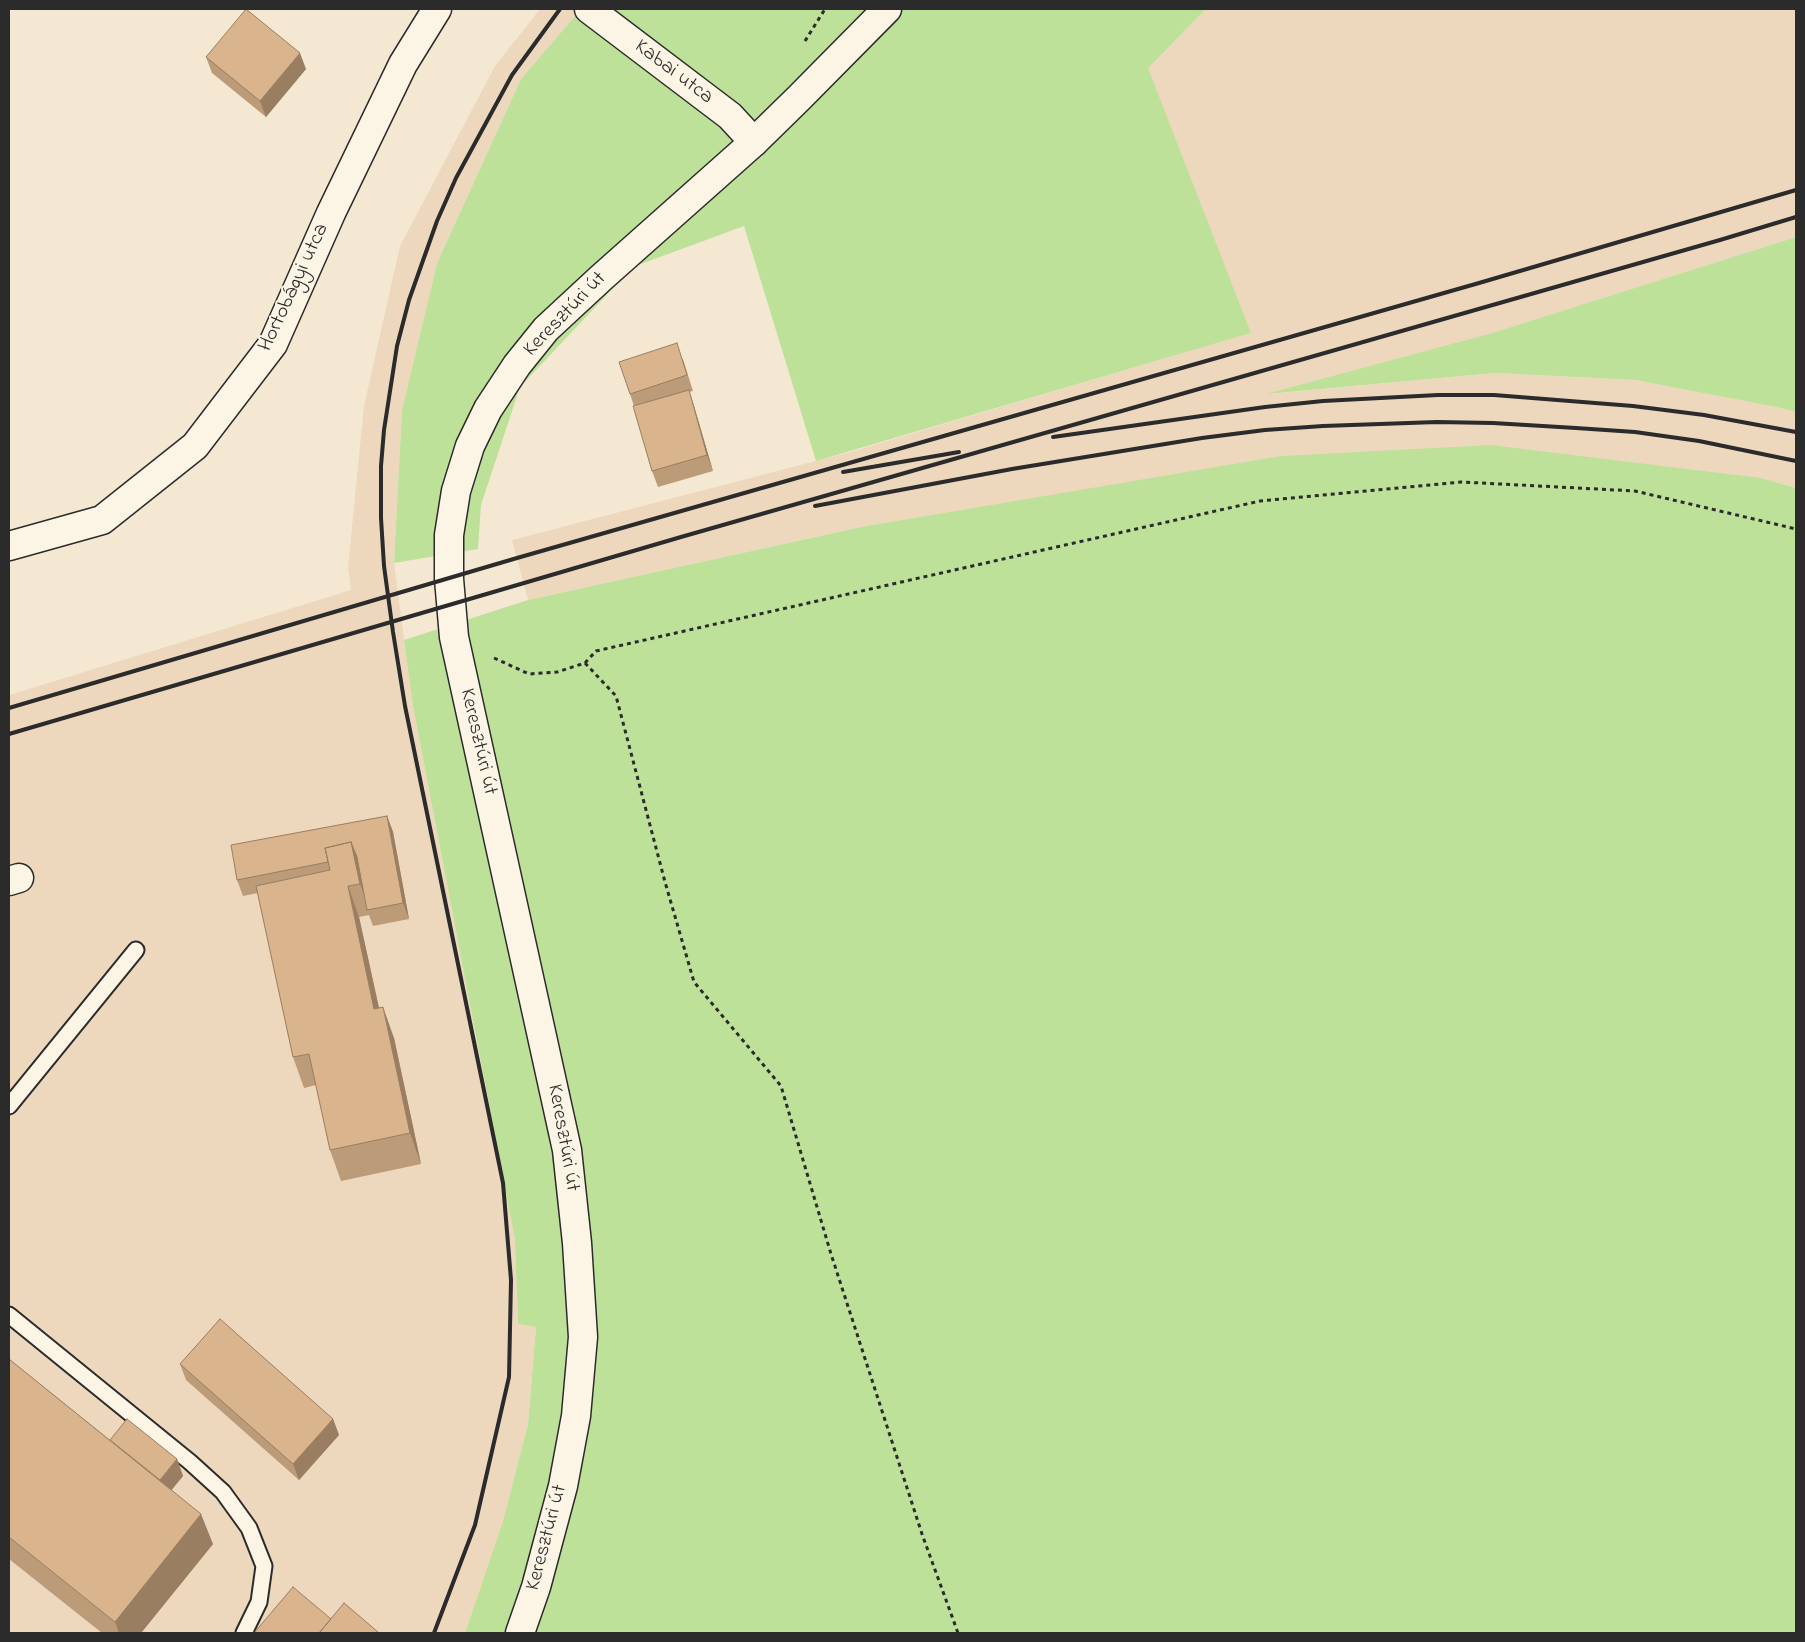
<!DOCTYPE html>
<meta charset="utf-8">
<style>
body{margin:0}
#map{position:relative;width:1805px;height:1642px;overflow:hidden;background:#f5e8d3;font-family:"Indie Flower",sans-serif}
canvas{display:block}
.frame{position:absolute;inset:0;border:10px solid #2b2b2b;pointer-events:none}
</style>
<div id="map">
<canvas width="1805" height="1642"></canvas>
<div class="frame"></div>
</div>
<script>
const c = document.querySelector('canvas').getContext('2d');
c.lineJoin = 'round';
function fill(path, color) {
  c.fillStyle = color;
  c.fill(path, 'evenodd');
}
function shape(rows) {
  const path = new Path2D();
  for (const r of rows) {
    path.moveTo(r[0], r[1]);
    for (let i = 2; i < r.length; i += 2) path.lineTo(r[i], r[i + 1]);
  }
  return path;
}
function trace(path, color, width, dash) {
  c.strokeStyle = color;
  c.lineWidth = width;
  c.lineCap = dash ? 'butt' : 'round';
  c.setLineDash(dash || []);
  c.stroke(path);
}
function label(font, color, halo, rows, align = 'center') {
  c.font = font + ' "Indie Flower",sans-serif';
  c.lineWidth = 4;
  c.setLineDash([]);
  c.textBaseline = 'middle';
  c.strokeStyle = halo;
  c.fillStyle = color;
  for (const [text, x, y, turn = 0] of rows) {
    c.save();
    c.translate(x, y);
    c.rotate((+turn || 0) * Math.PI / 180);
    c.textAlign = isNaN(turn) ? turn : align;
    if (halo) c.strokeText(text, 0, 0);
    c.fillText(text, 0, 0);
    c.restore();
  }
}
const built = shape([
 [540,9,581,9,521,79,437,263,402,410,394,563,413,706,515,1240,518,1324,536,1327,528,1424,503,1521,465,1633,9,1633,9,695,351,590,348,567,364,406,400,246,495,66],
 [1206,9,1796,9,1796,237,1492,333,1270,394,1495,373,1635,380,1776,407,1796,412,1796,488,1761,478,861,527,528,600,512,540,850,452,1250,333,1147,68]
]);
const green = shape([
 [581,9,1206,9,1148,68,1251,333,816,461,744,226,633,267,520,387,481,505,478,549,394,563,402,410,437,263,521,79],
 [1796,237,1796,412,1776,407,1635,380,1495,373,1266,394,1492,333],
 [1491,445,1761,478,1796,488,1796,1633,465,1633,503,1521,528,1424,536,1327,518,1324,515,1240,413,706,404,640,528,600,861,527,1281,456]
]);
const path = shape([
 [805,41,825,9],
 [494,658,529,674,557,672,585,663,596,651,1260,501,1462,482,1635,491,1796,529],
 [585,663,616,696,665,882,694,982,781,1086,831,1254,922,1534,958,1633]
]);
const service = shape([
 [9,1106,136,950],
 [9,1315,190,1462,223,1492,249,1528,264,1566,259,1602,244,1633]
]);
const minor = shape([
 [589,9,730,116,754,142],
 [9,546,102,520,195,446,273,344,331,213,403,64,437,9],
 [9,881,19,878]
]);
const secondary = shape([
 [520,1633,536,1587,563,1486,576,1416,583,1337,577,1243,567,1150,454,637,449,579,449,535,456,491,470,446,488,409,517,365,546,329,601,278,754,142,799,98,887,9]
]);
const rail = shape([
 [1053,437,1265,407,1323,401,1438,395,1494,395,1633,406,1704,415,1796,432],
 [843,472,959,452],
 [815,506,1012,469,1202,438,1265,430,1323,426,1437,422,1493,423,1576,428,1635,432,1699,441,1796,461],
 [9,708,517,558,1479,283,1796,190],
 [9,734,681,537,1720,240,1796,217],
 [434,1633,475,1525,509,1377,511,1280,503,1183,405,706,393,632,384,566,381,518,381,466,384,430,397,346,409,300,437,221,456,178,512,75,560,9]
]);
const wall = shape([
 [206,57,306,69,266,117,212,73],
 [683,359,693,391,689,392,694,406,713,471,658,487,652,471,634,406,630,394],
 [387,816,393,832,409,919,373,926,369,915,359,917,379,1008,394,1038,421,1164,341,1181,330,1150,316,1085,304,1088,293,1057,258,893,243,896,237,880],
 [9,1359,110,1440,177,1459,183,1476,171,1490,213,1544,141,1633,102,1633,9,1559],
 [180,1364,333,1419,339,1435,299,1480,186,1380]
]);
const shadedWall = shape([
 [300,53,306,69,266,117,260,101],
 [689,390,694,406,713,471,707,455],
 [387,816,393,832,409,919,403,903],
 [351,842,363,873,370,910,360,884],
 [348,886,359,917,386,1040,374,1009],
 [383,1007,394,1038,421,1164,410,1133],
 [333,1419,339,1435,299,1480,293,1464],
 [177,1459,183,1476,161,1503,155,1487],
 [201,1514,213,1544,141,1633,119,1633,115,1622]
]);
const building = shape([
 [246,9,300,53,260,101,206,57,246,9],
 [677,343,687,375,630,394,619,362,677,343],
 [689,390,707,455,652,471,633,406,689,390],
 [387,816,403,903,367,910,357,857,351,842,325,848,328,862,237,880,231,845,387,816],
 [351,842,360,884,348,886,374,1009,383,1007,410,1133,330,1150,309,1054,293,1057,256,886,330,870,325,848,351,842],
 [220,1319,333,1419,293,1464,180,1364,220,1319],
 [9,1359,201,1514,115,1622,9,1537,9,1359],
 [127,1419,177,1459,160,1480,110,1440,127,1419],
 [293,1587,331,1619,319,1633,254,1633,293,1587],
 [344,1603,378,1632,376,1633,319,1633,344,1603]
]);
const streetNames = [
 ["Kabai utca",673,73,37],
 ["Hortobágyi utca",295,288,-65],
 ["Keresztúri út",566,315,-46],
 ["Keresztúri út",477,742,77],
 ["Keresztúri út",562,1138,80],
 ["Keresztúri út",548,1538,-75]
];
fill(built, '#edd8be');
fill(green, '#bee19a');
trace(service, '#2b2b2b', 19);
trace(minor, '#2b2b2b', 31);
trace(secondary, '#2b2b2b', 31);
trace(path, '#2b2b2b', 3, [4, 4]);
trace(service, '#fcf5e5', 15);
trace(minor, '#fcf5e5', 28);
trace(secondary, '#fcf5e5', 28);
trace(rail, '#2b2b2b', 4);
fill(wall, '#bb9b78');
fill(shadedWall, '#997e62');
fill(building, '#dab48c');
trace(building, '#997e62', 1);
label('21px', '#2b2b2b', '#fcf5e5', streetNames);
</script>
